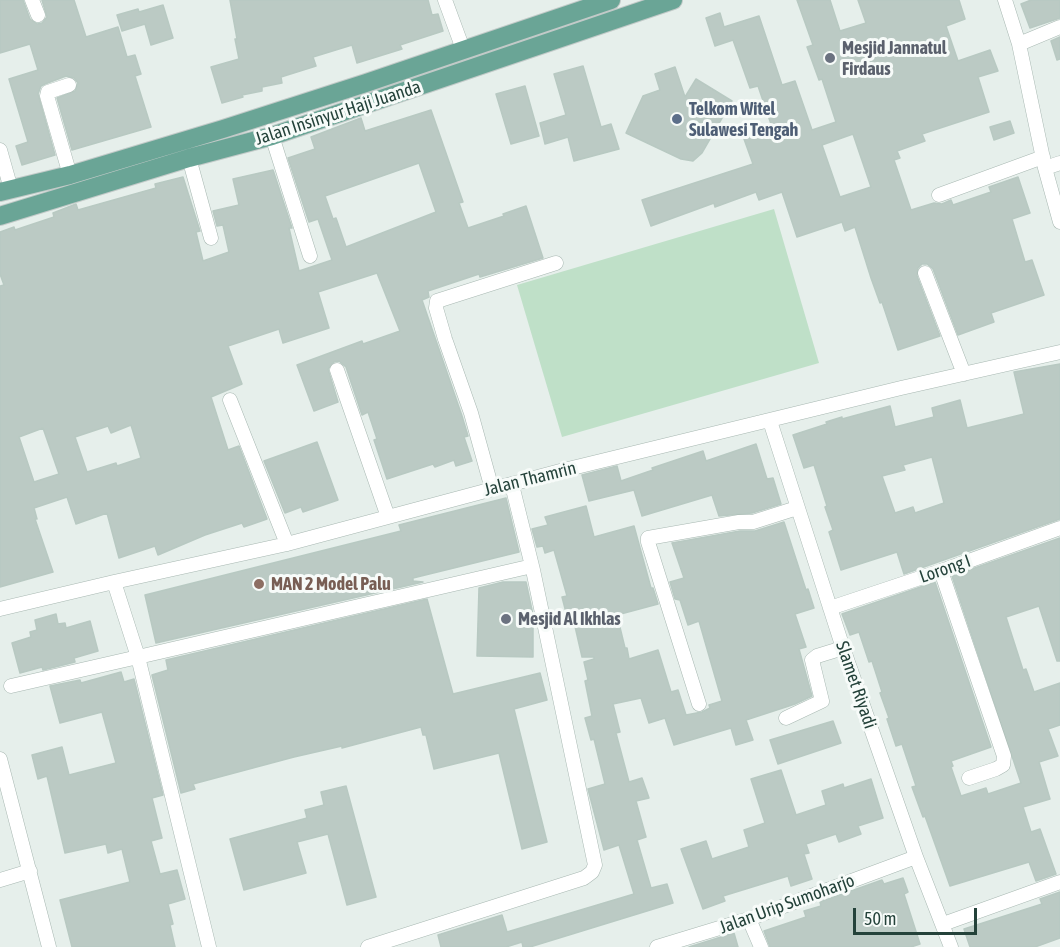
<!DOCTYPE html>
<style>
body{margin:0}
#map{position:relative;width:1060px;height:947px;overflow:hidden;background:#e6efeb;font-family:"Asap Condensed",sans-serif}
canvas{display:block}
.scale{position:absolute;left:853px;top:908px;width:124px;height:27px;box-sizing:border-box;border:3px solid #24423a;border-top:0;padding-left:8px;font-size:18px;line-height:21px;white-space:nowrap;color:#24423a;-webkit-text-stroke:4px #f7fbf9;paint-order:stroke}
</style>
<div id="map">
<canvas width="1060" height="947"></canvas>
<div class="scale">50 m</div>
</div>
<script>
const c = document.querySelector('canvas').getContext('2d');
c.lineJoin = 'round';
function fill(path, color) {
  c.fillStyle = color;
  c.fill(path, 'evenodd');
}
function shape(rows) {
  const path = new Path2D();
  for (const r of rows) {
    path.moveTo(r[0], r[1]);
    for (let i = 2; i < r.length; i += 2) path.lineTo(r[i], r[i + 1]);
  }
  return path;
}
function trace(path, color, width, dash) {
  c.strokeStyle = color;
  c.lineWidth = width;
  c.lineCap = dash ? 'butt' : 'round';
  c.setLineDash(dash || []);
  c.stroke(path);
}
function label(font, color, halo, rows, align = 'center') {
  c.font = font + ' "Asap Condensed",sans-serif';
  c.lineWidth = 6;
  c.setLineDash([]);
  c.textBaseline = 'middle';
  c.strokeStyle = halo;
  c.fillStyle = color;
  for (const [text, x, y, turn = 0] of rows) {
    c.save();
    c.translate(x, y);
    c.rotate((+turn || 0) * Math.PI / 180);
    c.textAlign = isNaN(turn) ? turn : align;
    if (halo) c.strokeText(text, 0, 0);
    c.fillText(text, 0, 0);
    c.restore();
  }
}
const green = shape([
 [774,209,819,363,562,437,517,285]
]);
const building = shape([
 [0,0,23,0,30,19,37,24,42,23,47,17,42,0,74,0,86,37,118,27,127,57,135,55,141,74,135,76,151,127,72,150,57,98,75,91,78,83,74,78,66,76,45,84,41,86,38,94,55,155,22,165,16,146,28,142,9,79,38,70,30,44,0,53,0,0],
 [230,0,428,0,432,15,438,14,443,31,400,45,402,49,357,63,352,45,313,57,316,66,281,77,282,83,262,87,262,91,242,95,243,97,222,103,211,67,239,59,235,39,237,39,230,0],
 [797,0,830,0,840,31,866,23,858,0,959,0,965,19,946,26,958,61,990,50,998,71,978,77,989,112,922,134,925,141,897,151,900,158,894,160,911,210,934,203,942,204,951,200,953,205,991,192,989,187,1018,177,1030,213,1012,219,1025,262,1032,260,1044,295,991,313,994,322,958,335,933,269,927,264,922,264,918,268,917,276,940,336,898,350,882,302,880,303,871,278,855,227,845,231,842,222,797,237,782,192,759,200,756,192,715,207,714,203,651,226,642,200,753,164,744,139,773,130,758,86,750,88,733,40,715,46,706,18,720,13,724,27,759,16,782,85,795,81,812,130,836,122,822,79,819,80,807,47,813,45,797,0],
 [853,134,871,187,840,197,822,145,853,134],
 [1031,0,1060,0,1060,18,1030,28,1021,4,1031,0],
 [163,5,173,38,151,45,145,24,122,31,117,15,138,9,139,12,163,5],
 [1060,37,1060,59,1057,60,1051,41,1060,37],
 [583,66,601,127,611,124,619,149,574,161,568,137,545,144,540,123,566,115,554,74,583,66],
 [675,67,685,97,696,79,732,101,702,153,693,161,681,159,626,133,643,96,660,90,655,74,675,67],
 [525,86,539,136,511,144,496,94,525,86],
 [431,110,463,202,459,203,468,228,504,216,503,214,526,206,543,258,480,277,479,274,428,291,429,297,422,300,462,416,468,436,464,437,472,461,456,466,454,460,435,467,433,464,387,479,374,440,377,439,368,412,362,415,346,367,339,361,334,362,328,369,338,402,314,411,297,365,362,341,363,344,400,331,377,273,318,292,329,328,283,343,279,329,228,346,242,384,211,397,228,450,239,446,267,519,244,527,242,523,205,535,158,555,155,546,119,558,107,513,76,524,67,497,34,508,37,519,35,519,53,572,0,587,0,286,4,285,0,274,0,232,14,227,15,230,54,217,53,213,76,204,78,210,156,188,155,184,183,177,200,231,196,232,203,261,229,252,223,225,217,226,213,211,239,205,233,179,273,170,292,228,289,228,299,271,332,260,318,219,309,222,288,158,315,149,311,137,361,118,365,131,431,110],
 [419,163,436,212,346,247,336,218,333,219,325,196,419,163],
 [131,425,141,458,117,466,116,463,87,472,75,437,108,426,111,433,131,425],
 [43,428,59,474,34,482,19,437,43,428],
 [1010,121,1014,133,994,140,990,127,1010,121],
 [1060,364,1060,519,904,574,897,552,841,570,829,532,833,530,825,507,827,506,814,465,804,468,793,435,827,424,826,422,842,417,842,419,890,406,895,427,934,417,932,408,960,400,967,428,1024,414,1014,372,1060,364],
 [932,457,944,503,915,513,913,507,895,513,882,476,905,470,903,465,932,457],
 [317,442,338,500,303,512,301,507,285,513,264,461,317,442],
 [756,444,767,479,773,478,781,504,752,513,719,516,712,495,642,516,634,490,589,501,582,475,617,466,621,481,653,470,652,468,703,451,706,461,756,444],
 [506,498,519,552,413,578,413,581,423,582,156,643,145,595,401,531,399,525,506,498],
 [586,506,594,537,634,526,651,588,653,588,658,604,617,615,625,648,627,648,629,659,658,650,671,692,678,690,686,715,702,712,710,708,709,705,722,701,699,621,688,625,680,600,675,599,670,582,684,578,672,543,740,531,755,531,784,522,806,590,808,589,814,608,795,614,806,647,799,649,812,696,795,704,746,720,753,740,736,745,731,728,674,745,665,718,649,723,641,698,613,704,620,732,616,733,629,782,642,778,649,798,636,801,646,837,637,840,651,888,667,884,673,903,530,947,523,947,522,942,506,947,441,947,438,935,502,915,507,932,634,894,619,845,604,850,588,789,605,784,594,739,591,740,585,718,592,716,585,681,588,680,584,662,594,659,594,657,582,657,574,622,569,624,562,597,567,596,554,550,545,553,543,546,537,547,532,529,548,525,545,517,586,506],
 [1060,538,1060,661,1057,661,1039,606,1006,617,1023,670,1026,669,1034,692,1060,683,1060,725,1048,729,1058,756,1039,762,1050,799,1023,807,1031,832,1040,829,1056,874,1036,881,1029,862,950,886,925,816,923,817,912,787,916,786,902,744,896,746,887,719,889,718,880,693,882,692,872,661,869,662,859,632,850,635,842,614,935,582,991,747,951,761,953,766,951,767,961,796,986,788,988,794,1021,783,952,576,1060,538],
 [503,582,526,582,533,615,533,657,477,656,479,588,503,582],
 [427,599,453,694,540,673,547,700,514,709,547,842,522,849,499,753,434,769,426,735,423,735,421,727,342,748,342,746,294,757,193,784,195,789,181,793,152,675,168,670,166,660,427,599],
 [56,614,58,624,65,623,66,628,90,621,98,651,74,658,75,662,43,670,42,667,20,673,12,643,31,637,30,632,37,630,35,620,56,614],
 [121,672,124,682,134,679,163,795,152,798,162,838,151,841,160,874,177,870,185,899,168,904,173,924,170,925,175,947,72,947,60,900,130,882,122,849,108,853,106,844,65,853,47,776,38,779,32,755,62,747,69,775,116,763,102,712,60,723,50,686,80,680,81,683,121,672],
 [833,721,841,743,778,764,770,740,833,721],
 [781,770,796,815,826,805,822,791,843,784,844,788,871,779,883,818,858,826,861,834,839,842,836,834,806,844,809,853,804,854,812,879,791,886,788,876,723,896,725,901,703,909,681,849,706,841,712,859,749,847,744,830,765,823,751,779,781,770],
 [346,786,376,897,347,905,328,834,297,842,306,873,244,890,230,839,307,818,305,810,324,805,321,792,346,786],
 [903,878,908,892,904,894,920,944,911,947,770,947,764,931,806,917,804,911,821,906,820,902,882,880,884,884,903,878],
 [1060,892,1060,938,1035,947,970,947,964,929,1042,904,1040,899,1060,892],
 [734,933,738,947,689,947,734,933]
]);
const street = shape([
 [32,0,38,15],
 [445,0,463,49],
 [1005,0,1019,44,1045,168,1060,222],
 [1019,44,1060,27],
 [69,85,48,92,47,96,70,175],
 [272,136,310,256],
 [0,150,11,189],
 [189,158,211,238],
 [1045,168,1060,163],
 [939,195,1043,157],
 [925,273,964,374],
 [337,370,388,517],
 [230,400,287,544],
 [770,421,843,648,916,857,951,947],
 [512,485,533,570],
 [492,489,471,413,445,339,436,308,437,301,556,263],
 [941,571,1004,756,1003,765,996,769,969,778],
 [114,582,138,657,528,567,533,570,595,865,592,872,584,878,368,947],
 [830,608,941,571,1060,528],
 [0,609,114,582,287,544,564,470,901,388,1060,352],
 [11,686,138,657,209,947],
 [699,704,648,542,648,538,739,522,753,522,797,508],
 [786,718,822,701,812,660,817,656,843,648],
 [0,759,49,947],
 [0,880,30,871],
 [749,919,761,947],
 [943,924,1060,882],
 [657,947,749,919,916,857]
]);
const primary = shape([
 [0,192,70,175,223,129,366,83,611,0],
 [0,216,189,158,272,136,673,0]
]);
const markers = [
 [830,58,6,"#6b7280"],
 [677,119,6,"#5c6f8a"],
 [259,584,6,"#8d6e63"],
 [506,619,6,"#6b7280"]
];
const worshipNames = [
 ["Mesjid Jannatul",842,48],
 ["Firdaus",842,69],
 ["Mesjid Al Ikhlas",518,619]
];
const serviceNames = [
 ["Telkom Witel",689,109],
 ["Sulawesi Tengah",689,130]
];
const streetNames = [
 ["Jalan Insinyur Haji Juanda",338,113,-18],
 ["Jalan Thamrin",530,479,-14],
 ["Lorong I",945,569,-19],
 ["Slamet Riyadi",856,685,71],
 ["Jalan Urip Sumoharjo",787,904,-20]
];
const educationNames = [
 ["MAN 2 Model Palu",271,584]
];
fill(green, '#bfe0c8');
fill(building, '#bbcac4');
trace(building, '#b8c9c2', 1.5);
trace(street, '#a8b8b2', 15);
trace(primary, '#c2cac8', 20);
trace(street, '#fff', 14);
trace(primary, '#6aa596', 18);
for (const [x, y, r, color] of markers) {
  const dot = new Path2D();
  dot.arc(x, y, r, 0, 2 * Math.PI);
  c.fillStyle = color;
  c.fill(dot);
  trace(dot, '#f7fbf9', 2);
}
label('bold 18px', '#5b616d', '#f7fbf9', worshipNames, 'left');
label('bold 18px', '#4e5e75', '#f7fbf9', serviceNames, 'left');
label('18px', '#24423a', '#f7fbf9', streetNames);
label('bold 18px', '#785e54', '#f7fbf9', educationNames, 'left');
</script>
